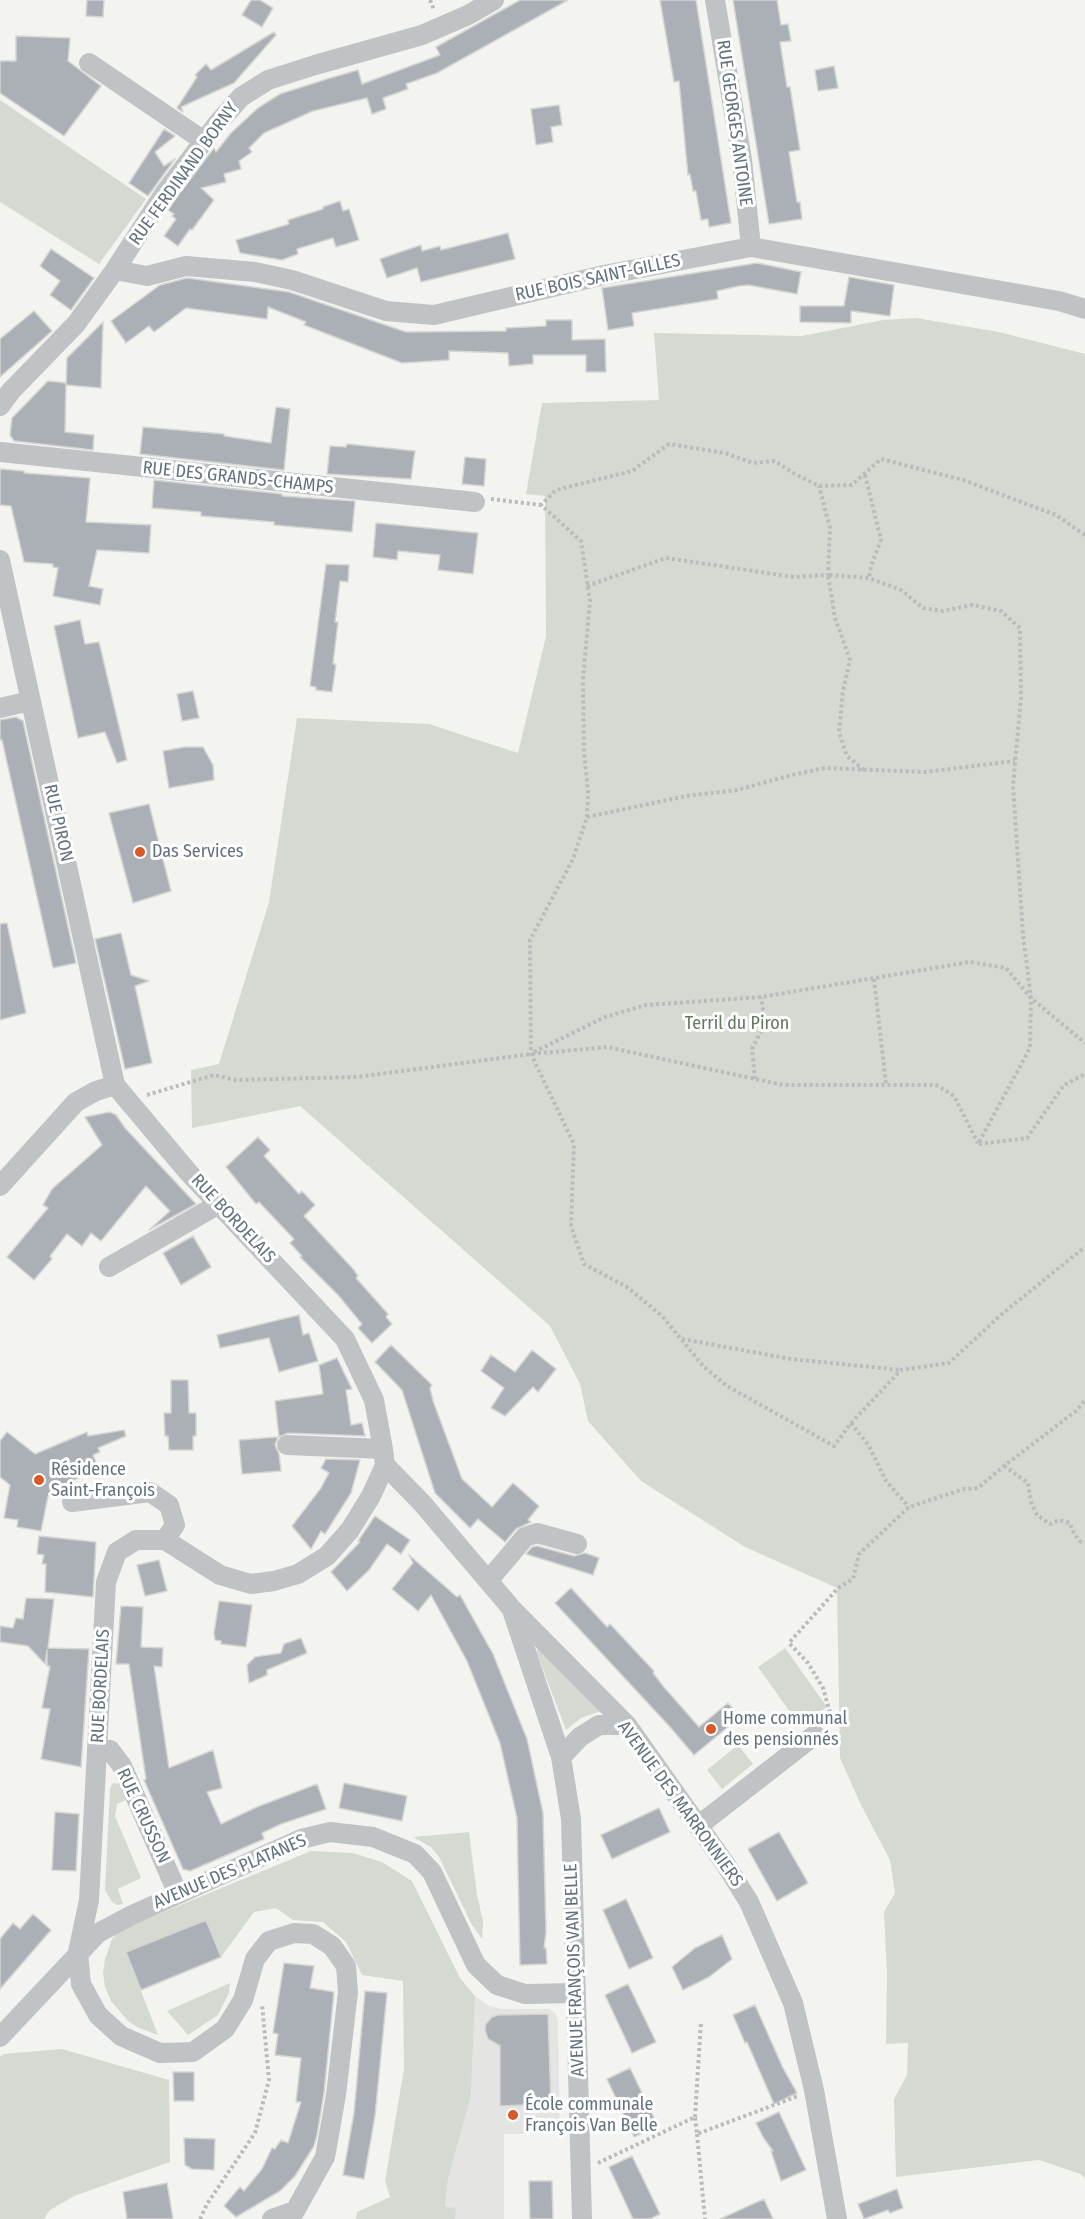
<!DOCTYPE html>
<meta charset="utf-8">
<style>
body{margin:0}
canvas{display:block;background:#f3f4ef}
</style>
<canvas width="1085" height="2219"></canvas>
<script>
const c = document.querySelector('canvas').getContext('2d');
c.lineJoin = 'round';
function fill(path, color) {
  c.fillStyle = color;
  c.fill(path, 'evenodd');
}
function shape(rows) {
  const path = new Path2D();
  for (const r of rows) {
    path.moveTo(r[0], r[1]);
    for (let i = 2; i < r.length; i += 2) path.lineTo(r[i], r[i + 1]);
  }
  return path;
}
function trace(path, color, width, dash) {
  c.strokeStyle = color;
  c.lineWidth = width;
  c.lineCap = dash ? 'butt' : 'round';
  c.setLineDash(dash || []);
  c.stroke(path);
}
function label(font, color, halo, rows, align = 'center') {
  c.font = font + ' "Fira Sans Condensed",sans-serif';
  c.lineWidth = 6;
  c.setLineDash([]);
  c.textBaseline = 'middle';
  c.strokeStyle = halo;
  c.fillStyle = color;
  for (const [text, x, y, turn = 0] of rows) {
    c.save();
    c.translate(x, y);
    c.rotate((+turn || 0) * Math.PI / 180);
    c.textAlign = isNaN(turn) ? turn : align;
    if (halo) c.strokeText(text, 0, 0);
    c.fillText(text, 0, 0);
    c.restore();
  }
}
const built = shape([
 [475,1996,487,2005,501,2009,549,2009,555,2013,558,2021,560,2134,504,2134,504,2219,455,2219,455,2208,445,2208,448,2179,471,2096]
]);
const green = shape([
 [0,100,146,199,99,264,0,202],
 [916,318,999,332,1085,354,1085,2178,1080,2174,1039,2160,896,2177,894,2099,907,2075,908,2043,886,2044,887,1975,884,1912,895,1893,890,1860,861,1805,840,1758,837,1588,745,1547,641,1481,588,1421,580,1384,550,1326,300,1106,192,1128,191,1070,219,1064,269,902,297,718,429,724,518,753,546,636,545,496,526,494,542,403,659,400,654,333,802,336,883,320],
 [541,1647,601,1711,581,1718,566,1730,536,1651],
 [785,1648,827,1707,800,1726,758,1667],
 [738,1745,753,1764,722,1789,707,1770],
 [113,1783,119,1784,128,1799,117,1804,115,1816,141,1878,118,1889,123,1904,117,1905,112,1902,105,1890,110,1788],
 [469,1832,477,1895,483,1921,482,1939,472,1925,439,1857,431,1847,413,1837],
 [311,1851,353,1853,382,1862,412,1881,460,1978,475,1996,471,2096,448,2179,445,2207,456,2208,455,2219,356,2219,357,2212,390,2197,385,2181,404,2069,403,1981,362,1975,346,1942,323,1922,293,1920,276,1908,254,1912,221,1957,206,1920,126,1952,158,2035,139,2028,128,2021,111,2001,105,1987,103,1973,105,1959,112,1939,120,1930],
 [230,1983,229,1993,218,2015,188,2035,167,2011],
 [62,2049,169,2080,170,2162,74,2196,50,2210,44,2219,0,2219,0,2057,3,2054]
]);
const building = shape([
 [87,0,104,0,103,17,86,16,87,0],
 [251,0,260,0,273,8,262,27,242,15,251,0],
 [520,0,568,0,437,73,406,84,408,89,383,98,386,109,372,114,367,98,313,111,264,133,249,148,252,152,239,161,241,169,224,174,226,182,201,188,214,200,192,230,190,229,178,246,164,236,176,219,172,216,174,214,168,210,176,198,214,148,216,152,231,133,258,108,280,94,327,79,358,70,362,84,440,55,436,47,520,0],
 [660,0,696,0,731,223,709,227,708,219,701,220,696,191,693,191,690,174,688,175,679,81,674,82,660,0],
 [733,0,777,0,781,25,788,24,791,41,780,42,787,87,790,87,800,150,789,152,797,202,800,202,802,219,769,224,733,0],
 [274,32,276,35,234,83,181,107,183,112,177,108,197,77,195,75,206,64,211,70,274,32],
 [16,36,70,38,68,61,101,86,64,136,0,93,0,61,16,61,16,36],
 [834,66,838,88,818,91,815,70,834,66],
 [559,105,562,125,551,127,553,142,536,145,531,109,559,105],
 [164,129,175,136,155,152,164,166,175,159,148,196,129,183,164,129],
 [340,201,343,211,349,209,359,240,336,247,333,238,297,249,298,254,282,260,240,253,236,240,289,224,288,220,323,209,323,207,340,201],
 [508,233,515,259,421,282,417,268,387,278,380,259,421,245,422,251,440,246,441,250,508,233],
 [51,249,94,278,71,310,50,295,60,281,40,266,51,249],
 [757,263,801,272,797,294,748,285,739,286,717,291,718,299,632,313,634,326,608,330,602,288,757,263],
 [849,277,894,285,890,316,851,311,851,323,800,322,800,306,844,306,849,277],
 [187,278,289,292,406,332,506,331,506,328,546,326,546,320,572,320,572,340,605,339,606,372,586,372,586,355,533,355,533,364,509,366,508,353,449,351,449,360,402,363,304,325,306,322,268,307,267,319,186,308,154,332,149,326,126,343,111,321,160,285,187,278],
 [34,311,52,331,0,377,0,339,34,311],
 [103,322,101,388,66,385,67,358,103,322],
 [48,381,66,383,65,432,94,435,93,450,14,441,10,435,12,418,48,381],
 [276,407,290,409,284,470,140,454,143,427,224,434,224,436,271,443,276,407],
 [347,444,415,451,411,479,327,474,330,446,346,447,347,444],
 [465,457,486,459,484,486,462,484,465,457],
 [0,469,24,471,24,473,90,478,86,522,151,525,149,553,97,550,89,586,103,589,100,605,53,596,58,568,53,567,53,564,24,562,11,506,0,505,0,469],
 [154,480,282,494,282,496,355,501,352,532,274,525,274,522,201,516,201,512,152,508,154,480],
 [376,523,478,533,473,574,438,570,440,555,398,551,397,560,373,557,376,523],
 [326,564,349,565,348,582,340,581,335,622,338,622,333,664,336,664,332,692,316,690,316,687,310,686,326,564],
 [80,620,85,644,99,642,127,760,117,763,105,732,78,738,54,626,80,620],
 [193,691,199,718,182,721,177,694,193,691],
 [16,717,23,721,76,963,53,968,2,740,0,740,0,720,16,717],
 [185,747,203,747,213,765,214,780,169,788,163,751,185,747],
 [149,804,171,891,133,903,109,813,149,804],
 [7,923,26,1013,0,1020,0,924,7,923],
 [121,933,131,975,149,981,135,986,152,1063,125,1069,95,939,121,933],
 [110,1112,116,1115,125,1128,196,1204,149,1230,170,1211,146,1186,101,1241,91,1233,82,1246,67,1234,50,1256,52,1259,34,1280,7,1257,48,1208,43,1205,52,1189,102,1145,85,1117,110,1112],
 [258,1137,270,1150,264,1156,299,1194,302,1191,315,1205,304,1216,354,1270,358,1276,356,1278,388,1314,386,1317,392,1324,372,1343,358,1328,362,1324,338,1295,300,1257,302,1256,290,1243,294,1239,259,1202,256,1204,226,1167,258,1137],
 [193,1236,211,1267,181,1285,163,1253,193,1236],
 [299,1315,303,1335,309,1333,318,1361,279,1372,269,1338,220,1348,217,1335,299,1315],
 [391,1345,432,1385,430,1388,433,1401,462,1479,492,1507,513,1483,539,1506,528,1520,531,1522,516,1529,505,1542,478,1519,470,1528,435,1493,402,1390,375,1362,391,1345],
 [532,1350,556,1369,538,1392,533,1387,505,1416,491,1408,504,1388,481,1371,491,1355,515,1372,532,1350],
 [337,1358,352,1389,346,1390,351,1425,362,1423,365,1436,288,1433,279,1437,275,1401,323,1394,319,1365,337,1358],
 [171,1380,188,1380,189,1413,196,1413,196,1436,193,1436,193,1450,169,1450,168,1436,165,1436,164,1413,171,1413,171,1380],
 [124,1430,126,1436,98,1448,100,1452,93,1455,99,1469,53,1489,58,1497,48,1496,41,1531,17,1527,18,1520,4,1518,10,1485,0,1477,0,1441,7,1432,35,1454,87,1432,88,1436,124,1430],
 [278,1437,275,1445,279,1454,281,1471,242,1474,239,1440,278,1437],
 [326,1459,360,1460,351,1493,325,1534,321,1531,311,1549,292,1526,321,1488,329,1473,321,1468,326,1459],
 [375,1516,410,1540,401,1554,387,1544,369,1570,347,1591,331,1572,360,1542,358,1541,375,1516],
 [39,1536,96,1542,93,1597,45,1592,46,1564,42,1564,44,1555,37,1554,39,1536],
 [537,1546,574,1556,585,1553,599,1558,593,1575,526,1554,532,1547,537,1546],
 [409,1555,457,1597,460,1595,493,1654,527,1739,543,1813,546,1932,544,1948,546,1948,547,1964,520,1965,517,1818,500,1743,467,1661,431,1595,418,1611,392,1589,413,1563,409,1555],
 [159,1560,167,1591,145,1596,137,1565,159,1560],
 [571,1588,607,1627,610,1624,654,1671,653,1673,663,1686,699,1727,728,1703,740,1717,694,1755,671,1728,555,1603,571,1588],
 [26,1598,54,1599,48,1648,89,1649,81,1767,41,1759,50,1709,42,1708,50,1666,47,1666,47,1650,45,1664,28,1646,0,1642,0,1626,13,1628,16,1618,23,1619,26,1598],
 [219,1601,252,1605,246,1647,221,1644,221,1641,215,1640,214,1633,219,1601],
 [121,1606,143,1607,141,1647,163,1648,162,1667,154,1666,169,1768,213,1750,222,1788,207,1792,221,1824,257,1807,317,1784,326,1809,281,1824,262,1833,264,1839,190,1871,183,1869,144,1780,146,1779,129,1664,116,1664,121,1606],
 [301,1638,307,1653,267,1670,267,1675,249,1683,247,1665,255,1657,281,1653,284,1644,301,1638],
 [344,1783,407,1796,402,1821,339,1808,344,1783],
 [659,1808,670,1832,612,1859,601,1835,659,1808],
 [55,1812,79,1814,76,1871,52,1870,55,1812],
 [779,1832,808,1883,777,1901,748,1849,779,1832],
 [626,1899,653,1958,629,1969,603,1910,626,1899],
 [33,1914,51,1930,0,1989,0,1939,13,1923,20,1929,33,1914],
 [206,1920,221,1957,141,1990,126,1952,206,1920],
 [722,1935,732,1959,709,1977,683,1990,672,1967,695,1948,722,1935],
 [284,1963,314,1966,310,1988,334,1992,324,2093,317,2135,314,2146,295,2176,280,2191,236,2217,224,2206,240,2187,244,2191,262,2169,272,2148,275,2149,281,2140,288,2143,301,2102,296,2102,301,2058,275,2055,278,2034,273,2033,284,1963],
 [628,1984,656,2042,632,2053,605,1995,628,1984],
 [365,1991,387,1993,375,2116,364,2179,343,2175,354,2113,365,1991],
 [755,2005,783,2068,797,2093,774,2104,747,2042,745,2043,733,2015,755,2005],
 [548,2014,551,2104,500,2106,500,2046,488,2039,485,2030,486,2024,492,2017,498,2015,548,2014],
 [630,2068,658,2126,634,2137,607,2079,630,2068],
 [173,2072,194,2072,194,2101,174,2101,173,2072],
 [779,2112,806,2170,781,2181,771,2151,773,2151,763,2137,756,2123,779,2112],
 [184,2138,215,2139,214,2170,192,2169,185,2165,184,2138],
 [632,2156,660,2214,650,2219,633,2219,609,2167,632,2156],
 [529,2181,552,2181,553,2219,530,2219,529,2181],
 [167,2183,173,2219,127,2219,123,2192,167,2183],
 [897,2189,903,2208,890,2213,888,2210,864,2219,858,2204,897,2189],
 [764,2199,773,2219,720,2219,764,2199]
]);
const path = shape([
 [430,0,434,10],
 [865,475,881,540,871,566,869,578],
 [491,499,541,505],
 [1085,535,1056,515,963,480,881,459,852,485,819,486,795,474,775,461,753,463,725,453,669,444,632,471,556,490,541,505,581,541,590,601,583,680,584,752,588,791,587,817,573,859,530,940,531,1054,574,1144,571,1226,584,1264,627,1287,662,1316,704,1367,727,1386,834,1446,851,1423,901,1370,949,1363,1003,1313,1085,1247],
 [587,586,666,558,794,577,828,575,830,528,819,486],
 [864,770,847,756,839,732,843,691,850,660,835,618,828,575,869,578,901,590,923,608,943,611,972,605,1001,611,1020,628,1021,698,1013,786,1023,934,1031,998,1030,1048,978,1144],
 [587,817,686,796,737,790,792,775,825,768,925,772,1015,761],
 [874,979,886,1084],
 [534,1052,605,1017,646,1005,761,997,970,962,1006,968,1031,998,1085,1043],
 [755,1079,752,1049,765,1023,761,997],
 [147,1095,214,1075,235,1080,357,1077,531,1054,607,1047,783,1085,936,1085,954,1096,978,1143],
 [979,1144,1027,1138,1064,1085,1085,1074],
 [682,1339,791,1359,901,1370],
 [851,1423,869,1446,886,1481,909,1507],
 [1004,1466,1028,1483,1031,1502,1037,1515,1050,1524,1059,1520,1070,1523,1074,1534,1081,1542,1085,1542],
 [829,1723,832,1720,823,1688,808,1663,789,1643,838,1588,853,1579,859,1554,909,1507,964,1489,978,1488,1004,1466,1076,1411,1085,1400],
 [695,2117,701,2022],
 [697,2134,705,2219],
 [598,2163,695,2117,697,2134,798,2096],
 [200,2219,207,2204,255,2133,269,2080,262,2004]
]);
const minor = shape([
 [715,0,742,160,751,247],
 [89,63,204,141],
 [115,270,147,276,186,266,255,272,292,280,386,311,434,315,604,275,751,247,1059,301,1085,309],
 [0,406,11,391,76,324,115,270,166,191,217,124,241,97,268,80,315,65,422,35,468,15,494,0],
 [0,452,475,502],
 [0,560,115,1085,188,1172,345,1339,374,1400,383,1449,385,1465,371,1496,350,1530,327,1556,298,1574,274,1581,251,1584,220,1575,165,1540,136,1540,117,1552,106,1582,89,1900,78,1952,81,1984,98,2015,121,2036,160,2053,193,2052,225,2029,243,2000,255,1959,269,1941,294,1933,313,1934,332,1946,346,1966,348,1992,336,2095,325,2157,295,2211,272,2219],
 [0,708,30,701],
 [0,1186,76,1102,96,1091,115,1085],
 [109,1267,219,1204],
 [287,1445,383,1449],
 [385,1465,422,1503,512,1609,627,1725,726,1865,749,1902,793,2003,814,2090,837,2219],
 [72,1502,150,1492,169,1505,175,1525,165,1540],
 [488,1581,525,1537,537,1533,577,1544],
 [513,1613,561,1757,571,1819,582,2219],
 [98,1749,110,1750,122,1766,178,1894],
 [561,1757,580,1737,599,1725,627,1725],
 [698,1826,815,1735],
 [0,2037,98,1933,132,1915,301,1839,330,1832,373,1837,415,1854,432,1872,476,1965,497,1985,525,1994,575,1993]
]);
const markers = [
 [140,852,6,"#d9592a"],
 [39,1480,6,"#d9592a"],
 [711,1729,6,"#d9592a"],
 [513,2115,6,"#d9592a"]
];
const streetNames = [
 ["RUE GEORGES ANTOINE",734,123,82],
 ["RUE FERDINAND BORNY",184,174,-54],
 ["RUE BOIS SAINT-GILLES",598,278,-12],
 ["RUE DES GRANDS-CHAMPS",238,478,6],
 ["RUE PIRON",58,823,77],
 ["RUE BORDELAIS",233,1219,47],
 ["RUE BORDELAIS",101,1686,-87],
 ["AVENUE DES MARRONNIERS",680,1804,54],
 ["RUE CRUSSON",143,1816,65],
 ["AVENUE DES PLATANES",230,1872,-23],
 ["AVENUE FRANÇOIS VAN BELLE",575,1970,-92]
];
const poiNames = [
 ["Das Services",152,852],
 ["Résidence",51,1470],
 ["Saint-François",51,1491],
 ["Home communal",723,1719],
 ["des pensionnés",723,1740],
 ["École communale",525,2105],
 ["François Van Belle",525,2126]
];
const parkNames = [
 ["Terril du Piron",737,1024]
];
fill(built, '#e4e5e3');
fill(green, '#d4dad1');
fill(building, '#aab0b5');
trace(building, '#d5d5d2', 1.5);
trace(path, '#b9bbbd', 4, [3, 3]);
trace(minor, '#bfc3c6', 20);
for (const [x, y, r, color] of markers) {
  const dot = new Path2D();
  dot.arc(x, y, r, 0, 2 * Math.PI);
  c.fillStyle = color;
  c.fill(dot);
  trace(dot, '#fff', 2);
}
label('18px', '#64727f', '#fff', streetNames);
label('18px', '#64727f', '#fff', poiNames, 'left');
label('18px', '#667762', '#fff', parkNames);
</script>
